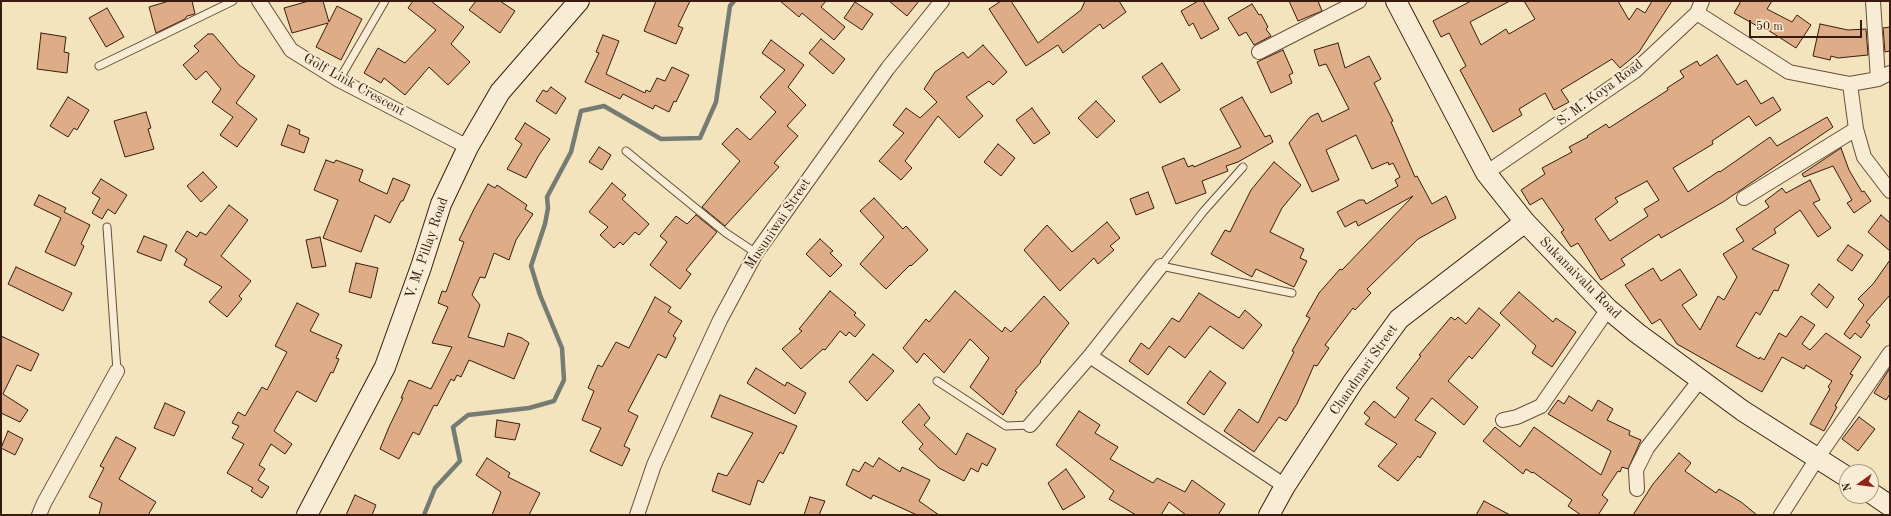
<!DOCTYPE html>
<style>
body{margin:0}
#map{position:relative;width:1891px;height:516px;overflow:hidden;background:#f4e4bd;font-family:"Old Standard TT",serif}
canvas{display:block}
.frame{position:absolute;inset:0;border:2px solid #381b0e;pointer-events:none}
.north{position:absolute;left:1839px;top:464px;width:40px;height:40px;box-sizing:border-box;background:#f8edd4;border:1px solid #ab9985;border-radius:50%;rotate:256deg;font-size:11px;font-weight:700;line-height:16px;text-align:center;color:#381b0e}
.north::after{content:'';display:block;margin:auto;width:14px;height:18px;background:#8f2418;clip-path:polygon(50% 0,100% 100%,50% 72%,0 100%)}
.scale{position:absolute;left:1749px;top:20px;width:113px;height:18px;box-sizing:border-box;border:2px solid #381b0e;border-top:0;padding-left:5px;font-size:12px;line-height:14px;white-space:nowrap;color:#381b0e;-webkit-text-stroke:3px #f8edd4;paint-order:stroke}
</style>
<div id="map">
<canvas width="1891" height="516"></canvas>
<div class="frame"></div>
<div class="north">N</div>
<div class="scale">50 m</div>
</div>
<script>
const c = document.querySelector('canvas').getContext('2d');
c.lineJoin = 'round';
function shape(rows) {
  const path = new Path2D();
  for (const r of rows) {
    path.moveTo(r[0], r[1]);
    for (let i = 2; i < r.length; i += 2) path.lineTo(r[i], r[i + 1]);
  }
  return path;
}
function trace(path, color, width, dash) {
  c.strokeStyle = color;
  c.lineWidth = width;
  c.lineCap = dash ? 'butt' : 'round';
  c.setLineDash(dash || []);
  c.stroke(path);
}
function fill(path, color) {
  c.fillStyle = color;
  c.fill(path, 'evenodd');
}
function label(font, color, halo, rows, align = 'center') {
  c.font = font + ' "Old Standard TT",serif';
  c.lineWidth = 4;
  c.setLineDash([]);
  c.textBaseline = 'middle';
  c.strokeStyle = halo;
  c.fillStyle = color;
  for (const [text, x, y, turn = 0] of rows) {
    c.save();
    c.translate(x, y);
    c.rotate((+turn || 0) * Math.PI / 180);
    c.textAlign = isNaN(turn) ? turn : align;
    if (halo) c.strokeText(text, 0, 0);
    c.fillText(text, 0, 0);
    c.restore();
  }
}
const stream = shape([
 [424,515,435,488,460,461,453,427,468,415,529,408,554,401,564,380,562,348,540,295,531,266,545,224,548,208,547,197,571,152,581,111,604,106,661,139,700,138,716,102,730,6,734,1]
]);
const building = shape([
 [169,1,192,1,195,14,187,16,185,19,156,33,149,7,169,1],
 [309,1,323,1,329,22,337,6,362,19,341,60,316,47,328,23,292,33,284,8,309,1],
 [413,1,431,1,464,27,451,44,470,62,448,85,429,67,405,95,384,78,381,83,364,73,378,48,405,63,436,30,408,8,413,1],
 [476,1,500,1,515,11,500,33,469,10,476,1],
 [656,1,690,1,678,26,683,28,676,44,644,31,656,1],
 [780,1,826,1,821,7,845,27,834,40,802,13,799,17,780,1],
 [889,1,919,1,907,16,889,1],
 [1001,1,1011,1,1038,43,1081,10,1085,1,1119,1,1126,12,1103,29,1100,24,1063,53,1058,45,1026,66,989,9,1001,1],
 [1198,1,1203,1,1219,29,1201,39,1193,23,1189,26,1181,11,1198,1],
 [1289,1,1318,1,1322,11,1298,21,1289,1],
 [1471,1,1510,1,1470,22,1481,45,1506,29,1509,34,1535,19,1524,1,1618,1,1629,20,1637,8,1645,13,1652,1,1672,1,1639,52,1620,68,1612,59,1561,90,1569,102,1554,110,1545,93,1519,109,1522,115,1493,132,1460,70,1466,66,1449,33,1441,37,1433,21,1471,1],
 [1741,1,1772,1,1767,9,1792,22,1797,15,1811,25,1796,48,1760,25,1759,27,1734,13,1741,1],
 [855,2,873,14,862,30,844,18,855,2],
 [1252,4,1259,15,1261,14,1268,27,1266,29,1271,36,1254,45,1246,32,1239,36,1228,18,1252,4],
 [107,8,124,37,106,47,89,18,107,8],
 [1820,24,1848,30,1866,29,1868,55,1838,58,1831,56,1830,60,1813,56,1820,24],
 [1890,27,1890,51,1885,52,1883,28,1890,27],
 [41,33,66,37,64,52,69,53,67,73,37,69,41,33],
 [208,34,213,34,239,65,255,76,236,103,257,119,237,147,220,135,233,117,212,102,221,89,206,71,196,80,183,65,199,51,194,46,208,34],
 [603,35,619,41,606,74,645,93,646,90,650,92,657,78,665,81,672,67,689,75,676,102,674,101,669,112,655,105,653,109,623,94,620,99,585,82,599,53,596,52,603,35],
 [821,39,845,59,833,74,809,53,821,39],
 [771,40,804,65,788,87,806,105,787,126,798,136,774,163,779,167,725,226,702,207,740,161,722,144,737,128,750,140,776,112,760,97,785,70,762,53,771,40],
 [1338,43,1345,68,1369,56,1381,79,1374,83,1393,121,1391,122,1415,177,1417,176,1432,204,1446,196,1456,218,1418,239,1367,289,1371,293,1355,310,1353,308,1325,345,1329,348,1317,366,1314,365,1297,404,1286,421,1279,417,1254,452,1224,431,1239,409,1258,423,1294,352,1292,351,1310,318,1306,316,1319,293,1340,269,1342,270,1413,196,1358,226,1356,221,1345,227,1337,212,1359,200,1364,200,1366,204,1398,186,1395,180,1400,177,1393,163,1389,165,1388,162,1372,169,1356,135,1326,150,1339,180,1312,192,1289,143,1310,117,1318,113,1322,122,1349,109,1326,64,1319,66,1314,50,1338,43],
 [983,45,1007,72,993,85,989,81,966,97,983,116,959,138,938,116,905,161,912,168,901,180,879,161,904,133,893,125,906,108,920,118,937,102,924,89,935,72,963,52,968,58,983,45],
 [1283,50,1293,73,1289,75,1292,83,1271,93,1257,62,1283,50],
 [1717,55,1737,85,1746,80,1761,104,1773,97,1781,110,1756,126,1749,116,1712,141,1713,144,1673,168,1688,192,1719,171,1720,172,1770,137,1777,146,1827,117,1833,127,1723,202,1661,238,1659,234,1621,259,1625,265,1601,280,1578,243,1571,247,1561,232,1564,230,1542,198,1530,205,1521,190,1545,174,1542,168,1572,152,1569,147,1588,137,1587,136,1606,124,1609,128,1668,90,1667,88,1684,77,1680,71,1697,61,1700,66,1717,55],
 [1647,181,1659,200,1644,209,1648,216,1610,241,1595,219,1618,202,1615,198,1647,181],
 [1162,63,1180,90,1160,103,1142,77,1162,63],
 [551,87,566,98,556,114,536,101,543,90,547,92,551,87],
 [68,97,89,110,77,130,74,128,68,137,50,126,68,97],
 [1242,97,1265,137,1270,135,1273,142,1238,162,1226,166,1228,171,1202,181,1206,193,1176,204,1162,167,1184,158,1188,167,1193,165,1194,167,1241,147,1220,109,1242,97],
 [1096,101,1115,121,1097,138,1078,118,1096,101],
 [1032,108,1050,133,1034,144,1016,120,1032,108],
 [146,112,151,128,148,129,154,149,125,157,114,121,146,112],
 [525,123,550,139,539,155,526,178,507,169,522,144,515,139,525,123],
 [288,125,300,130,299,134,309,138,304,153,281,145,288,125],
 [998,144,1015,158,1001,176,984,162,998,144],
 [599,147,611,155,602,170,589,162,599,147],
 [1841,148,1849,170,1862,192,1864,191,1871,201,1854,213,1847,203,1852,200,1833,166,1804,177,1802,174,1841,148],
 [326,160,334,163,336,160,363,170,359,181,387,194,393,178,410,185,403,201,401,201,390,223,375,215,361,252,323,238,338,200,314,190,326,160],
 [1274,162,1301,185,1282,208,1270,232,1304,249,1300,258,1307,261,1294,287,1256,269,1252,277,1211,254,1225,230,1230,232,1251,190,1274,162],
 [203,172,217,187,201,202,187,186,203,172],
 [101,179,127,195,115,214,108,209,102,219,92,213,100,198,92,193,101,179],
 [1810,180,1820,200,1813,203,1831,228,1818,237,1800,210,1774,229,1776,233,1752,249,1789,265,1778,291,1774,290,1760,315,1756,312,1736,346,1759,359,1760,357,1764,360,1779,333,1786,337,1801,316,1815,325,1802,344,1810,350,1826,333,1861,357,1850,374,1853,375,1835,406,1837,407,1824,431,1810,424,1830,389,1828,387,1832,381,1806,365,1804,369,1782,357,1762,392,1677,344,1660,319,1652,324,1625,285,1653,268,1661,281,1680,269,1697,295,1682,305,1700,330,1718,296,1724,300,1737,277,1723,254,1744,241,1736,229,1769,207,1765,201,1782,188,1786,193,1810,180],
 [612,183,626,195,622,199,649,224,639,235,635,232,623,245,620,242,614,248,600,235,608,227,589,212,612,183],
 [488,184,495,188,497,185,527,205,525,209,533,214,516,240,509,260,494,253,485,278,480,277,472,295,480,305,468,337,504,347,508,333,522,338,529,343,514,379,469,360,461,377,457,375,454,381,451,379,437,406,434,405,419,435,413,432,399,459,380,449,389,427,403,398,401,398,409,380,431,389,452,347,432,343,448,307,438,303,442,291,446,292,464,242,459,240,474,209,488,184],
 [1148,192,1154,208,1136,215,1130,199,1148,192],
 [39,195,66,208,64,212,90,225,81,244,84,246,75,266,45,252,61,218,34,205,39,195],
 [874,198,903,229,906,226,928,250,911,266,910,265,886,289,860,264,884,237,860,211,874,198],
 [229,205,248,220,221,256,251,281,239,296,242,299,227,317,209,302,222,287,184,265,187,259,175,251,187,231,197,237,200,232,206,235,229,205],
 [696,215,717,232,686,270,691,274,680,289,650,265,667,242,660,236,676,216,687,224,696,215],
 [1881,215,1890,223,1890,251,1868,232,1881,215],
 [1107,222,1120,238,1110,246,1114,250,1098,264,1094,258,1060,291,1024,250,1047,225,1072,252,1107,222],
 [144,236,167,245,161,261,137,252,144,236],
 [320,237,326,266,312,268,306,240,320,237],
 [820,239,833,251,830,253,842,265,830,277,806,254,820,239],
 [1848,245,1863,255,1852,271,1837,260,1848,245],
 [1890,260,1890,295,1866,322,1870,325,1861,338,1855,333,1850,339,1844,334,1864,305,1858,299,1873,284,1890,260],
 [356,263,378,268,371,298,349,292,356,263],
 [16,267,72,293,63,311,8,284,16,267],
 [1819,284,1834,297,1827,308,1811,294,1819,284],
 [830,291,856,313,854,315,865,325,855,337,849,332,846,336,840,331,825,350,823,349,801,369,782,349,802,331,799,329,830,291],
 [955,291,1002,332,1005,327,1011,332,1044,296,1069,323,1040,361,1041,362,1015,391,1017,392,1003,415,970,387,989,358,970,339,944,373,924,353,917,363,903,348,926,319,929,322,955,291],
 [1519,292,1553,322,1556,318,1576,332,1552,367,1532,353,1536,346,1500,313,1519,292],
 [1199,293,1239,318,1245,310,1262,325,1243,349,1210,326,1185,358,1169,346,1148,375,1129,361,1141,343,1149,349,1172,318,1179,322,1199,293],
 [655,297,671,307,668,312,682,321,673,336,676,338,666,358,658,354,628,411,638,416,624,446,630,449,622,466,590,451,601,428,582,420,594,391,588,388,598,365,602,367,616,342,629,348,655,297],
 [297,303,319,314,310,331,342,345,336,358,339,359,333,373,331,372,316,402,297,391,274,431,292,444,285,454,271,444,259,465,265,469,258,480,269,487,262,498,251,491,253,488,227,473,244,444,232,438,239,426,232,423,238,412,245,416,262,387,267,390,287,352,275,346,297,303],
 [1479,308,1500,325,1472,359,1469,356,1448,381,1478,407,1464,425,1432,398,1415,420,1436,433,1420,458,1418,456,1398,481,1378,466,1397,444,1365,424,1370,418,1364,413,1374,401,1395,418,1409,398,1396,388,1421,356,1419,355,1451,317,1455,320,1458,317,1466,324,1479,308],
 [1,336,39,354,31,371,17,365,3,394,28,410,20,422,1,413,1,336],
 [873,354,894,371,867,401,849,382,873,354],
 [756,368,785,386,787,382,806,393,795,414,747,383,756,368],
 [1890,368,1890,394,1886,400,1874,393,1890,368],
 [1210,371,1226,383,1204,415,1187,403,1210,371],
 [720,395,797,426,783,454,780,452,763,483,758,480,750,505,712,491,718,473,727,476,753,433,711,417,720,395],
 [1569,396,1592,411,1598,400,1613,409,1607,420,1630,431,1629,435,1641,440,1628,469,1622,467,1620,472,1618,471,1602,495,1608,500,1598,515,1581,515,1568,506,1572,500,1533,472,1532,473,1526,469,1523,474,1483,441,1495,427,1520,447,1534,427,1601,475,1611,451,1548,414,1558,400,1564,404,1569,396],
 [165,403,185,412,174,436,154,428,165,403],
 [919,404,930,418,924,425,956,455,967,433,996,449,987,466,982,463,978,472,971,468,964,481,939,468,919,449,923,444,902,422,919,404],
 [1079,411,1100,425,1095,433,1118,447,1110,459,1153,483,1157,478,1185,492,1192,480,1225,504,1218,515,1186,515,1169,502,1161,515,1136,515,1109,499,1114,491,1056,445,1079,411],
 [1859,417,1875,429,1858,451,1842,439,1859,417],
 [497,420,520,424,515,440,495,437,497,420],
 [8,431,23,439,15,455,1,448,8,431],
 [116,437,136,448,119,479,156,502,148,515,99,515,102,503,89,497,104,468,100,466,116,437],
 [1679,453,1691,463,1685,471,1716,493,1719,489,1741,502,1757,515,1633,515,1653,484,1679,453],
 [487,458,510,473,508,477,540,493,529,515,492,515,501,492,476,475,487,458],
 [879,458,900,472,902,467,930,480,919,501,939,515,917,515,873,495,871,499,846,485,853,469,859,472,865,462,873,467,879,458],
 [1066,469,1085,497,1063,510,1048,483,1066,469],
 [355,495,376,505,372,515,346,515,355,495],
 [810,497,825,501,819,515,804,515,810,497],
 [1484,501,1510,515,1476,515,1484,501]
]);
const lane = shape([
 [99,66,233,1],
 [339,80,385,1],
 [626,151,726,233,756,253],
 [1243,167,1203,212,1161,266,1292,293],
 [107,227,117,371],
 [937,381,1006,426,1030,425]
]);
const street = shape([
 [259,1,291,50,339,80,468,147],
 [1873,1,1878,79],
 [1697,13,1789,72,1850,84,1878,79,1890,73],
 [1259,52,1359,1],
 [1850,84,1856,129,1864,157,1890,191],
 [1486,173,1635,71,1697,13,1702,1],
 [1744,198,1856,129],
 [1090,356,1285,486],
 [1503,420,1517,417,1541,406,1608,309],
 [1030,425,1090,356,1161,266],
 [1637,489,1636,470,1647,448,1700,380],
 [39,515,44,503,117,371],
 [637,515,654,465,695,374,720,320,756,253,888,68,942,1],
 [1781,515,1818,457,1890,353]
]);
const secondary = shape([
 [1396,1,1486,173,1525,222,1608,309,1637,333,1743,411,1847,477],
 [1871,493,1890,506],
 [307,515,385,367,421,267,441,204,468,147,500,92,579,1],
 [1269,515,1285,486,1353,382,1399,319,1525,222]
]);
const streetNames = [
 ["Golf Link Crescent",354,85,29],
 ["S. M. Koya Road",1600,93,-36],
 ["Musuniwai Street",778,224,-56],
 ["V. M. Pillay Road",427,248,-71],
 ["Sukanaivalu Road",1580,278,45],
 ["Chandmari Street",1364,370,-55]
];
trace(stream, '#757c74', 4.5);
fill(building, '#dead88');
trace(building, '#381b0e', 1);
trace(lane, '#674d3a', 9);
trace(street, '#674d3a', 16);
trace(secondary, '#381b0e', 22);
trace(lane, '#f8edd4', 7);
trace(street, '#f8edd4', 14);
trace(secondary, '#f8edd4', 20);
label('14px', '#381b0e', '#f8edd4', streetNames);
</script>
